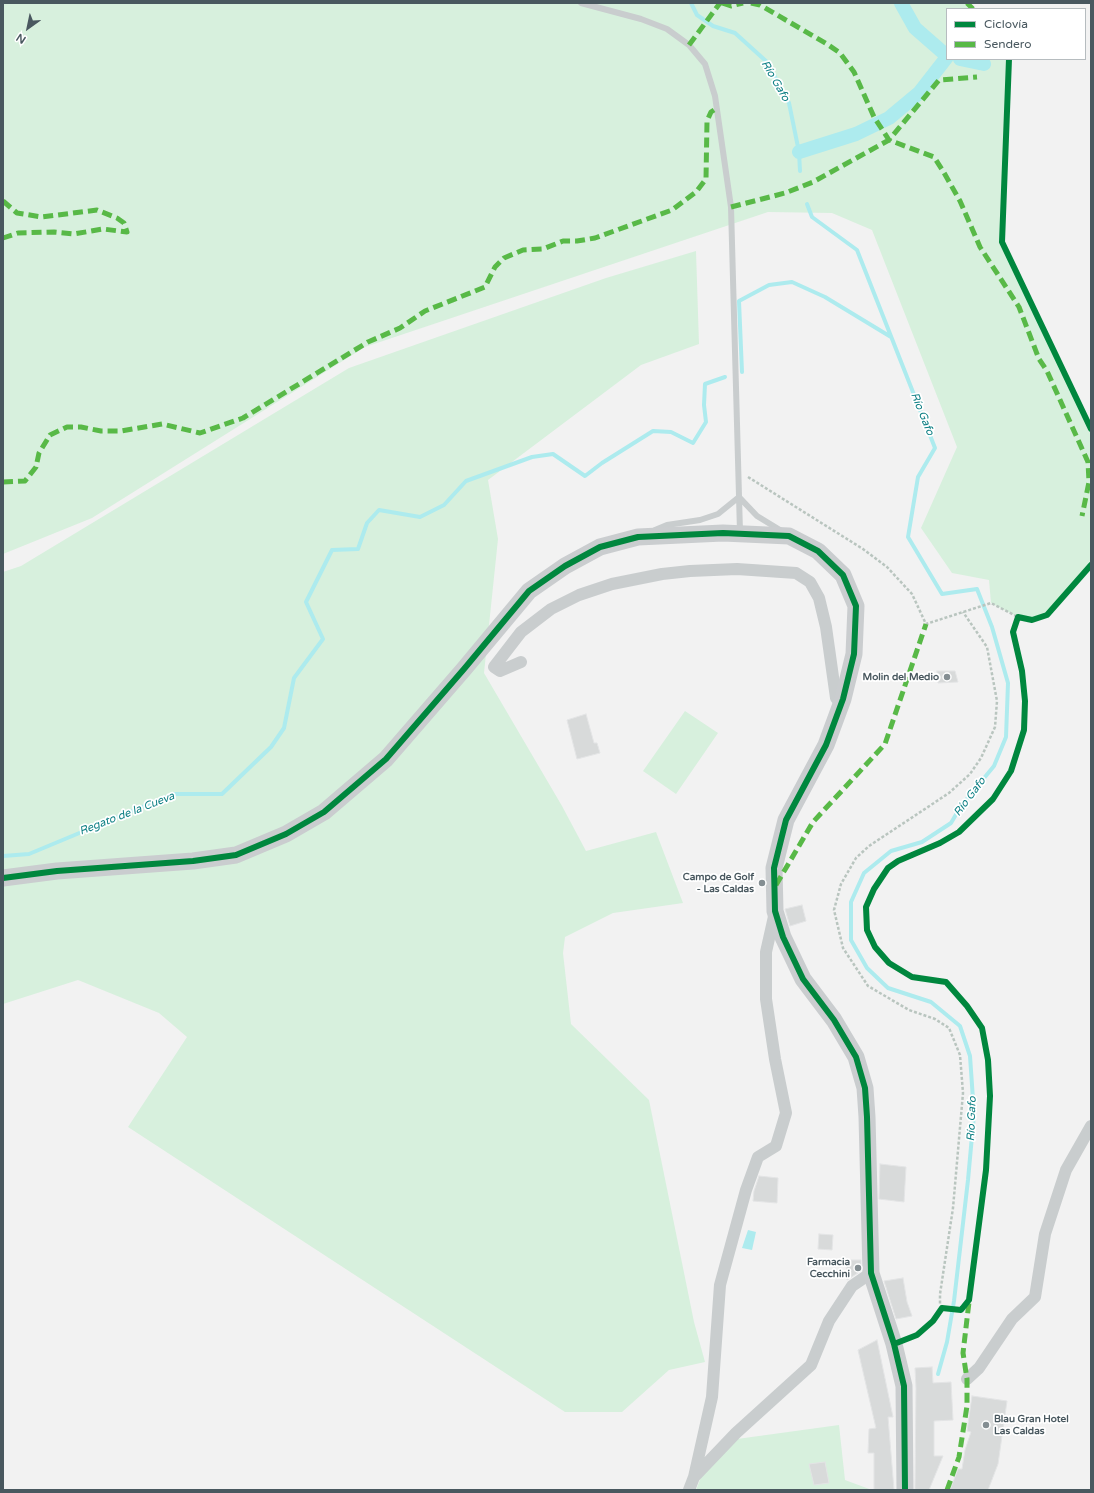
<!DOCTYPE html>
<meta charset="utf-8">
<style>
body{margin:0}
#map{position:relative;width:1094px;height:1493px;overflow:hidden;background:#f2f2f2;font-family:"Varela Round",sans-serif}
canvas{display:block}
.frame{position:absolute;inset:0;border:4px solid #49585f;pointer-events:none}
.legend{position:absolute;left:946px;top:8px;width:140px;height:52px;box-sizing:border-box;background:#fff;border:1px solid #b6bcbf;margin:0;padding:5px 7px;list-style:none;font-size:12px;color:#49585f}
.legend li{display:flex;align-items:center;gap:8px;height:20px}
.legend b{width:20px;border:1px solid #b6bcbf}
.north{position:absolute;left:8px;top:8px;width:40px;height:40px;-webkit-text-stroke:3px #fff;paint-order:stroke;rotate:213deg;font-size:11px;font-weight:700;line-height:16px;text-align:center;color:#49585f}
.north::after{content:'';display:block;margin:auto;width:14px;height:18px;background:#49585f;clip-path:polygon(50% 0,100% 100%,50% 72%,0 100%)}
</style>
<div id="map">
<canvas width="1094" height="1493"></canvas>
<div class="frame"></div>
<ul class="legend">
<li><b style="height:5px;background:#00873e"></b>Ciclovía</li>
<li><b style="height:5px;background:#58b947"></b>Sendero</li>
</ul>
<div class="north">N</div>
</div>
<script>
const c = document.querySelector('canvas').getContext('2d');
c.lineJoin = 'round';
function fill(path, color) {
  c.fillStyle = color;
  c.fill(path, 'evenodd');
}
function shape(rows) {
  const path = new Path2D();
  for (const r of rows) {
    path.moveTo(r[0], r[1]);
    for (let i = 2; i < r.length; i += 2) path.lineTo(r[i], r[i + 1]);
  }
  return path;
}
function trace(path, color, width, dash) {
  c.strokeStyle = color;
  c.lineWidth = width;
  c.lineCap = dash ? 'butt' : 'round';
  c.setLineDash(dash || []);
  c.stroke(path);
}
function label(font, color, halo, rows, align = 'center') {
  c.font = font + ' "Varela Round",sans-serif';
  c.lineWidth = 3.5;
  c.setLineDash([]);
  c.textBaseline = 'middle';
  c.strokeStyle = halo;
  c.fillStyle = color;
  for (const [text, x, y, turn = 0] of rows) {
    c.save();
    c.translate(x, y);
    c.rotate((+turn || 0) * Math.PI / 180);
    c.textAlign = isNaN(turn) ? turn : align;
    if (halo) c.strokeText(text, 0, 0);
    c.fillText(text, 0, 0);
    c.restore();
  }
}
const green = shape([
 [3,3,967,3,973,9,947,9,947,59,1009,59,1002,242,1091,429,1091,565,1047,615,1032,620,1018,617,991,603,989,580,952,573,921,528,957,447,872,230,832,213,768,212,365,347,92,518,3,554],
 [696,251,699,344,641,365,488,480,498,539,484,673,562,806,586,851,656,832,683,903,613,913,565,937,563,953,571,1024,649,1100,694,1322,705,1362,669,1370,622,1412,565,1412,128,1127,187,1037,159,1013,78,980,3,1004,3,572,21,566,349,368,606,278],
 [685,711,718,733,676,794,643,771],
 [839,1425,845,1480,872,1490,696,1490,701,1477,737,1439]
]);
const water = shape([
 [748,1230,756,1232,752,1250,742,1248]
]);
const stream = shape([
 [691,3,697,15,713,26,735,33,767,62,789,103,799,152,800,171],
 [807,204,812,217,857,250,935,448,918,477,908,537,942,594,977,589,992,627,1008,683,1006,737,994,766,961,806,951,823,922,842,891,851,864,873,851,902,851,940,867,968,888,988,931,1002,960,1026,970,1056,974,1114,968,1180,954,1301,947,1342,938,1374],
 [742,372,739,301,769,285,792,282,825,297,891,337],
 [3,856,29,854,173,794,222,794,271,747,284,728,294,678,323,639,306,602,332,550,358,549,367,523,379,510,420,517,444,505,466,481,532,457,553,454,585,476,602,463,653,431,671,432,693,443,706,422,704,405,705,384,725,377]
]);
const canal = shape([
 [901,3,915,28,947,56],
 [960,59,984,64],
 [799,152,856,134,889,118,919,93,947,57]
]);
const building = shape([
 [937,671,955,671,958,682,938,683,937,671],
 [586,714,594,743,597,743,600,753,577,759,567,720,586,714],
 [802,905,806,921,790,926,785,909,802,905],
 [880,1164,906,1167,904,1202,879,1199,880,1164],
 [759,1176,778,1178,777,1203,753,1201,754,1191,759,1176],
 [819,1234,833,1235,832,1250,818,1249,819,1234],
 [846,1260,861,1260,861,1271,847,1280,846,1260],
 [903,1278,907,1302,912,1316,896,1319,884,1281,903,1278],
 [877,1340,893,1417,888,1417,894,1490,874,1490,874,1453,868,1453,869,1429,876,1428,858,1350,877,1340],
 [932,1367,933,1383,951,1382,953,1420,934,1421,934,1456,943,1456,929,1490,915,1490,916,1388,915,1368,932,1367],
 [972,1396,1007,1401,998,1464,988,1490,950,1490,958,1469,962,1469,965,1450,971,1432,967,1431,972,1396],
 [825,1462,829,1483,814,1485,809,1464,825,1462]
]);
const path = shape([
 [748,477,863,549,887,567,912,594,926,624,991,603,1018,617],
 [942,1308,940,1304,940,1294,953,1208,963,1093,960,1055,949,1028,935,1019,909,1010,868,986,843,948,834,910,841,884,856,858,869,846,949,793,970,774,981,758,995,727,997,701,987,647,963,612]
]);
const lane = shape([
 [581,3,641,19,667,29,689,45,705,64,715,96,731,207,740,532],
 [655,530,667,525,700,520,718,514,739,497,757,516,780,530]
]);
const street = shape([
 [521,662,500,671,494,667,521,632,551,609,579,595,612,584,662,574,690,571,737,569,796,573,810,582,819,598,826,627,836,698,841,704],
 [967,1379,979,1368,1012,1319,1035,1297,1045,1234,1066,1170,1091,1126],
 [694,1477,712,1397,720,1285,746,1190,758,1157,776,1146,786,1113,775,1059,766,999,766,952,775,912],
 [689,1490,694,1477,736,1433,811,1365,829,1321,852,1286,871,1273]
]);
const secondary = shape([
 [3,878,57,871,193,861,236,855,286,834,324,812,386,759,464,669,529,591,565,566,600,547,638,537,723,533,789,536,818,551,843,575,856,606,854,654,843,699,826,745,786,820,774,868,775,911,783,937,803,979,834,1020,856,1057,865,1088,867,1117,871,1273,894,1344,904,1386,905,1490]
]);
const quiet = shape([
 [722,3,731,6,743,3],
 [751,3,760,5,827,44,840,53,854,72,874,117,889,140,934,157,943,171,960,201,980,247,1019,307,1039,359,1047,371,1088,462,1089,482,1082,516],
 [967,3,973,9],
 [689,45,720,3],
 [3,201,17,213,42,217,97,210,117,218,124,223,127,232,103,229,74,234,54,232,18,233,3,238],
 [731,207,785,193,813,182,889,140,939,80,977,77],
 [3,482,25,481,36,467,39,453,50,435,67,427,81,427,101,431,121,431,162,424,200,433,243,418,368,342,400,328,425,311,485,287,495,267,504,258,523,250,543,249,563,241,577,241,595,238,672,210,696,192,706,179,707,121,711,112,717,108],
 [776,885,813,822,885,744,926,624],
 [947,1490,959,1457,967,1406,967,1379,963,1353,969,1302]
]);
const cycleway = shape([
 [1009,59,1002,242,1091,429],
 [3,878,57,871,193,861,236,855,286,834,324,812,386,759,464,669,529,591,565,566,600,547,638,537,723,533,789,536,818,551,843,575,856,606,854,654,843,699,826,745,786,820,774,868,775,911,783,937,803,979,834,1020,856,1057,865,1088,867,1117,871,1273,894,1344,904,1386,905,1490],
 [894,1344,917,1335,933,1321,942,1308,961,1310,969,1300,986,1170,990,1096,988,1060,982,1028,967,1006,946,982,912,977,889,963,875,947,867,930,866,907,874,889,888,868,898,861,940,843,959,832,993,799,1011,771,1024,730,1025,701,1022,671,1013,632,1018,617,1032,620,1047,615,1091,565]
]);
const markers = [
 [947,677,4,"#848e92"],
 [762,883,4,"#848e92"],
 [858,1268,4,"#848e92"],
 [986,1425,4,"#848e92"]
];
const poiNames = [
 ["Molin del Medio",939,677],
 ["Campo de Golf",754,877],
 ["- Las Caldas",754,889],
 ["Farmacia",850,1262],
 ["Cecchini",850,1274],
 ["Blau Gran Hotel",994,1419,"left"],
 ["Las Caldas",994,1431,"left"]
];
const waterNames = [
 ["Río Gafo",775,81,60],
 ["Río Gafo",922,414,68],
 ["Río Gafo",970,797,-53],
 ["Regato de la Cueva",127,814,-21],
 ["Río Gafo",972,1119,-88]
];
fill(green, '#d7f0dd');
fill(water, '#adebee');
trace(stream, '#adebee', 4);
trace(canal, '#adebee', 14);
fill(building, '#d8dada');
trace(building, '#e3e4e5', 1);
trace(path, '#b9c5bf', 2.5, [3, 2]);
trace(lane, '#c9cdce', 6);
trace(street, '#c9cdce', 12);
trace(secondary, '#cacdcf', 17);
trace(quiet, '#58b947', 5, [10, 5]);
trace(cycleway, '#00873e', 6);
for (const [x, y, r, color] of markers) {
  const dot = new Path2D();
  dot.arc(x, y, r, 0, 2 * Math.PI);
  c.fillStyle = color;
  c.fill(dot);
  trace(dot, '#fff', 1.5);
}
label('bold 10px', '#49585f', '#fff', poiNames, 'right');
label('italic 11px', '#0f8085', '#fff', waterNames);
</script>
